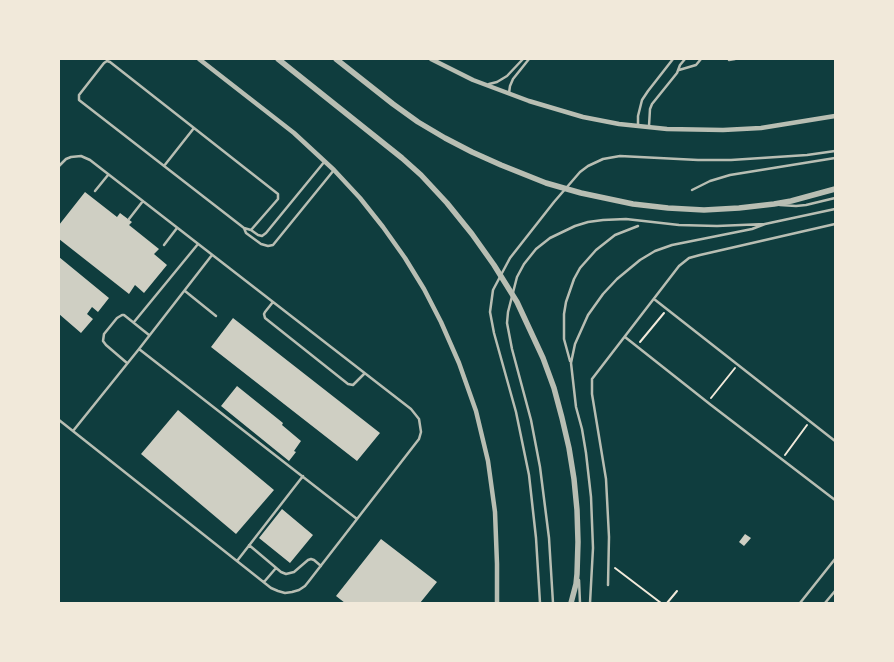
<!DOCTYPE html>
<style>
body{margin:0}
#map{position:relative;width:894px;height:662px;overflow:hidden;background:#0f3d3e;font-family:Bitter,serif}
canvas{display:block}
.frame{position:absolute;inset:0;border:60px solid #f1e9da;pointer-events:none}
</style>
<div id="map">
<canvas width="894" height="662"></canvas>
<div class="frame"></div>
</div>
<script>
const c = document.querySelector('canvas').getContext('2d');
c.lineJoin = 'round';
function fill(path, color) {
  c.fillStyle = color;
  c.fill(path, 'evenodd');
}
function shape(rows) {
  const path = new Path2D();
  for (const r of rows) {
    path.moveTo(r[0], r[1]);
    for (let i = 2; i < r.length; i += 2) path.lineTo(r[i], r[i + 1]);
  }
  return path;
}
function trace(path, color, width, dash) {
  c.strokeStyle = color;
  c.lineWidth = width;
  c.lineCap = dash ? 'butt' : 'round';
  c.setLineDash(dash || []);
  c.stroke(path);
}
const building = shape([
 [85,192,117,217,120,213,132,222,129,225,159,249,154,254,167,265,144,293,135,285,129,294,59,239,59,225],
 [59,257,109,298,98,312,92,307,87,314,93,319,81,333,59,314],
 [233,318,380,433,357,461,211,347],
 [237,386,283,423,282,425,301,441,294,451,296,452,289,461,221,406],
 [178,410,274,490,236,534,141,454],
 [282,509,313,535,290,563,259,538],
 [745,534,751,538,744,546,739,542],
 [381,539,437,582,420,603,345,603,336,596]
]);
const path = shape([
 [640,342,664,313],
 [711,398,735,368],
 [785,455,807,425],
 [615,568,661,603],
 [667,603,677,591]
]);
const service = shape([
 [729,60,735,59],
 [679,70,696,65,701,59],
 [489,84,497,82,507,76,523,59],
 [509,93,510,86,513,79,529,59],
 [638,126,638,116,642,100,648,91,673,59],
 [649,126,650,109,652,104,677,73,680,65,685,59],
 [59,166,66,159,71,157,81,156,90,160,411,409,419,419,421,432,419,439,309,581,305,586,299,590,292,592,285,593,278,591,271,588,59,420],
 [164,166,194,128],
 [692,190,710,181,730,175,835,158],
 [95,191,108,175],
 [780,205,796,206,806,205,835,198],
 [129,219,143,201],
 [244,228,246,233,261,244,268,246,273,245,334,170],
 [251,230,278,199,278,194,110,62,107,61,104,63,79,95,79,100,244,228,251,230,258,235,262,236,266,233,325,161],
 [164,245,177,228],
 [185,291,216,316],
 [654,299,835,441],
 [273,302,265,312,264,314,265,318,348,384,353,385,364,374],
 [134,322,198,244],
 [625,337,711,405,835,500],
 [139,349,357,519],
 [570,361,564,339,564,314,566,302,574,279,580,268,596,250,615,235,638,226],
 [127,363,106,345,103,341,104,334,117,318,122,315,124,315,149,335],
 [73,431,139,349,212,255],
 [249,545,281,572,286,574,294,572,308,560,311,559,314,560,321,566],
 [237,561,303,476],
 [579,580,580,603],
 [264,582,276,568],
 [608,585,609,537,606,479,592,394,592,379,679,266,689,258,700,255,835,224],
 [540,603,536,538,529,475,516,412,494,333,490,312,493,290,510,258,554,202,580,172,588,166,603,159,620,156,698,160,731,160,807,155,835,151],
 [553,603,549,538,540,467,531,420,512,349,507,323,508,312,517,277,524,264,536,249,550,238,575,226,588,222,603,220,626,219,679,225,717,226,765,224],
 [590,603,593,548,591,497,586,453,582,429,576,407,571,363,575,344,588,315,603,294,617,279,640,260,655,251,672,245,752,229,765,224,835,209],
 [800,603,835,559],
 [825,603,835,591]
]);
const minor = shape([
 [199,59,294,133,334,170,360,198,383,227,405,258,424,289,441,322,459,363,476,411,488,461,495,512,497,564,497,603],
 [431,59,473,80,529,101,583,117,619,124,667,129,723,130,761,128,835,116]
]);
const tertiary = shape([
 [278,59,402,158,421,175,447,203,472,234,494,265,517,302,543,358,554,388,562,418,569,448,574,479,577,510,578,542,577,574,576,584,571,603],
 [336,59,393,104,418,122,445,138,472,152,501,165,546,183,581,193,633,204,668,208,704,210,739,208,774,204,791,201,835,189]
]);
fill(building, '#cfcfc3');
trace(path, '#f1e9da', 2);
trace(service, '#b8beb3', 2.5);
trace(minor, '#b8beb3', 4.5);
trace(tertiary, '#b8beb3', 5.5);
</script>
